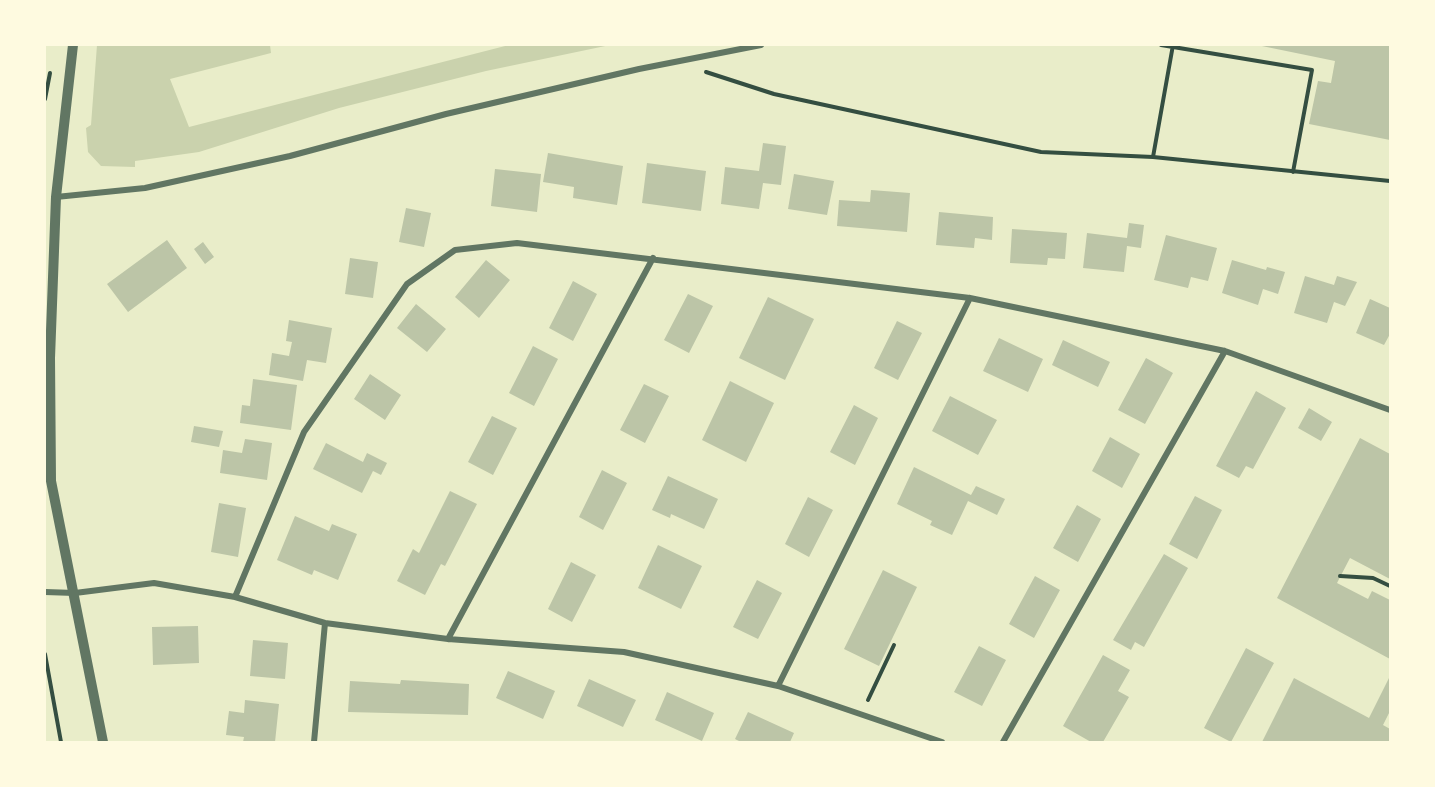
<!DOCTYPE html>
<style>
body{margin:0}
#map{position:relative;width:1435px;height:787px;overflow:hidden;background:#e9edc9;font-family:Karla,sans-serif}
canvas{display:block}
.frame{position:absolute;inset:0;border:46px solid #fefae0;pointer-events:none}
</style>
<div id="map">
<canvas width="1435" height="787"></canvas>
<div class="frame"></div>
</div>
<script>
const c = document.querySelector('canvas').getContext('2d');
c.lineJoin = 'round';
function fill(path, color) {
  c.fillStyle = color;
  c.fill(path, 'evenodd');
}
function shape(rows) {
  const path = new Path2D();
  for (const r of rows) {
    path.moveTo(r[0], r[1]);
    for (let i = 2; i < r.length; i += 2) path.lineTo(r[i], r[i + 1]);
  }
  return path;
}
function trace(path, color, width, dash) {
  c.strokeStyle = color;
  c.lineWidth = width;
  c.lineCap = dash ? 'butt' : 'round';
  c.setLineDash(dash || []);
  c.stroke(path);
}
const green = shape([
 [97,45,270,45,271,53,170,79,189,127,509,45,610,45,486,71,339,108,199,152,135,161,135,167,101,166,88,152,86,128,91,125]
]);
const building = shape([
 [1257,45,1390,45,1390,140,1309,124,1318,81,1331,83,1335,61],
 [763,143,786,146,781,185,763,183,759,209,721,204,725,167,759,171],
 [548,153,623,166,617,205,573,198,574,187,543,182],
 [647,163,706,171,701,211,642,203],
 [495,169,541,174,537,212,491,206],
 [794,174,834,181,827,215,788,209],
 [871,190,910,193,907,232,837,226,839,200,870,202],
 [406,208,431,213,424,247,399,242],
 [939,212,993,217,992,240,975,238,974,248,936,245],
 [1129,223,1144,225,1141,248,1127,246,1124,272,1083,268,1087,233,1127,238],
 [1012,229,1067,233,1065,259,1048,258,1047,265,1010,263],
 [1166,235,1217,248,1208,281,1191,277,1188,288,1154,280],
 [167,240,187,268,128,312,107,284],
 [203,242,214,257,205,264,194,249],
 [350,258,378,262,373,298,345,294],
 [486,260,510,280,479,318,455,297],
 [1232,260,1266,270,1267,267,1285,272,1278,294,1263,289,1258,305,1222,293],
 [1305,276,1334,285,1337,276,1357,282,1345,306,1334,302,1327,323,1294,313],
 [573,281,597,294,573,341,549,328],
 [688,294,713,306,689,353,664,340],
 [768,297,814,319,785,380,739,358],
 [1370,299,1390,308,1390,334,1384,345,1356,333],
 [416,304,446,329,427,352,397,328],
 [289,320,332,328,326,363,307,360,303,381,269,375,272,353,289,356,292,342,286,341],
 [897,321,922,333,898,380,874,368],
 [999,338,1043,359,1028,392,983,371],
 [1063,340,1110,362,1098,387,1052,365],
 [533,346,558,359,534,406,509,393],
 [1146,358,1173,373,1145,424,1118,410],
 [370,374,401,395,385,420,354,399],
 [253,379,297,385,291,430,240,423,242,405,250,406],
 [730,381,774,403,746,462,702,440],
 [644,384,669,396,645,443,620,430],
 [1256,391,1286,408,1253,469,1246,466,1239,478,1216,466],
 [950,396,997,420,978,455,932,431],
 [854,405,878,418,855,465,830,452],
 [1309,408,1332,422,1321,441,1298,428],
 [492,416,517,428,493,475,468,462],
 [194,426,223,431,219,447,191,442],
 [1110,437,1140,454,1122,488,1092,471],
 [1360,438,1390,454,1390,579,1350,558,1337,583,1368,599,1372,591,1390,600,1390,659,1277,598],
 [245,439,272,443,267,480,220,473,223,450,242,453],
 [326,443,363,462,367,453,387,463,381,475,373,471,362,493,313,469],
 [914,467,971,495,976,486,1005,499,997,515,968,501,952,535,930,525,932,521,897,504],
 [602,470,627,483,603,530,579,517],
 [668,476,718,499,704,529,671,514,670,518,652,510],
 [450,491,477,504,445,566,441,564,425,595,397,581,413,549,419,553],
 [1195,496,1222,510,1197,559,1169,544],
 [808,497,833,510,809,557,785,544],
 [219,503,246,508,238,557,211,552],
 [1077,505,1101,519,1078,562,1053,548],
 [295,516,329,531,332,524,357,534,338,580,314,570,312,575,277,560],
 [658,545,702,566,681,609,638,588],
 [1164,554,1188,568,1144,647,1135,642,1131,650,1113,640],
 [571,562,596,575,572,622,548,609],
 [883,570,917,587,879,666,844,649],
 [1035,576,1060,590,1034,638,1009,624],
 [757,580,782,593,758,639,733,627],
 [198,626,199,663,153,665,152,627],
 [253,640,288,643,285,679,250,676],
 [979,646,1006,660,982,706,954,692],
 [1246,648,1274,663,1231,742,1204,728],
 [1103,655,1130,670,1118,691,1129,697,1103,742,1091,742,1063,726],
 [508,671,555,691,543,719,496,698],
 [1390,676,1390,711,1383,725,1390,729,1390,742,1262,742,1294,678,1369,718],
 [589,679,636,700,623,727,577,706],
 [401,680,469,684,468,715,348,712,350,681,400,684],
 [667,692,714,713,702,741,655,720],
 [245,700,279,704,275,742,243,742,244,737,226,735,229,711,244,713],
 [748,712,794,733,790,742,741,742,735,739]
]);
const path = shape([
 [1161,45,1312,70,1293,172],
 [706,72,774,94,1041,152,1153,157,1390,181],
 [45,99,50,73],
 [1153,157,1173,45],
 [1340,576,1373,578,1390,586],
 [45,654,61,742],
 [868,700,894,645]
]);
const minor = shape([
 [56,197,145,188,290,156,446,114,639,69,761,45],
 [45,592,75,593,154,583,235,597,325,623,448,639,624,652,778,686,942,742],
 [235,597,304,432,407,284,455,250,517,243,970,298,1225,351,1390,410],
 [448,639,653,258],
 [778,686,970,298],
 [314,742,325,623],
 [1003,742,1225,351]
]);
const tertiary = shape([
 [73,45,56,197,50,358,51,481,103,742]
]);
fill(green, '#cad2ad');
fill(building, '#bcc5a7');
trace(path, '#344e41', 4);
trace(minor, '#617663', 6);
trace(tertiary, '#617663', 10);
</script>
